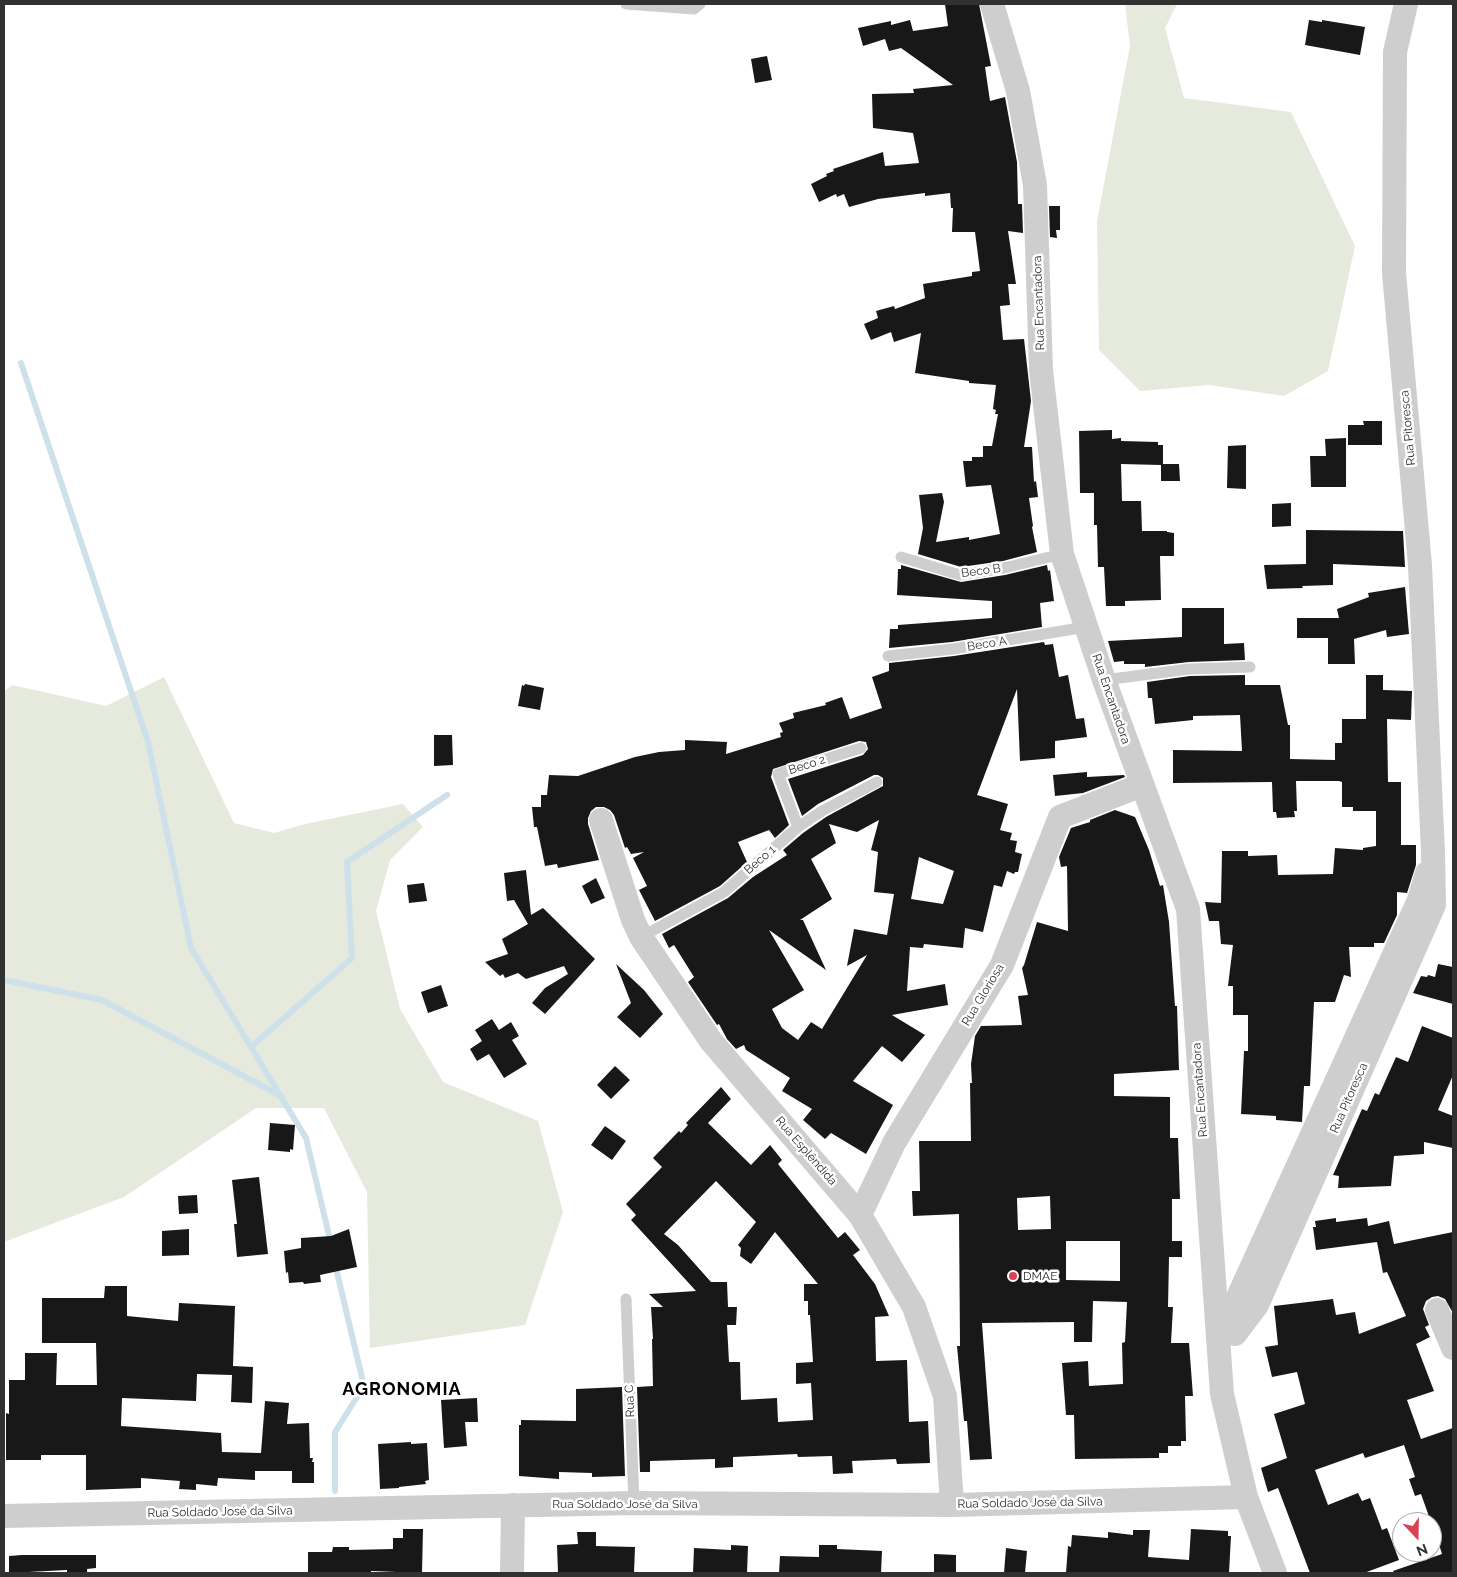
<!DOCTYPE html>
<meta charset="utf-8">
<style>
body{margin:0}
#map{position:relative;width:1457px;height:1577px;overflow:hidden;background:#fff;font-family:Raleway,sans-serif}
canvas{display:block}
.frame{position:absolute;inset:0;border:5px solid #313131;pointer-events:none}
.north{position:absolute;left:1392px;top:1512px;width:50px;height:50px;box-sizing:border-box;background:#fff;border:1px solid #adadad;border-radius:50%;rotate:159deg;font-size:14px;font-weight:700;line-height:20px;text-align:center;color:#313131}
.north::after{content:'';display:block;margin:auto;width:18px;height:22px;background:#db4054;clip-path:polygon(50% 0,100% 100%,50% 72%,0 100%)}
</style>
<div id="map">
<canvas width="1457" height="1577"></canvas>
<div class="frame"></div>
<div class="north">N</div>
</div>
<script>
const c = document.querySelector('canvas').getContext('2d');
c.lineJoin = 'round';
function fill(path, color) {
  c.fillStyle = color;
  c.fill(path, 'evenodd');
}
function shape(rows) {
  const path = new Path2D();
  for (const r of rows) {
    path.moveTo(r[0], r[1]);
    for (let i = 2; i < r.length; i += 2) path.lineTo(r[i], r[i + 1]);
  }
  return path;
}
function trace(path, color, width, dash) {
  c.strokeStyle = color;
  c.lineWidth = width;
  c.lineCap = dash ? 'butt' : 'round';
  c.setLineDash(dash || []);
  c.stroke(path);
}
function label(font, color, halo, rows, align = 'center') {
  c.font = font + ' Raleway,sans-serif';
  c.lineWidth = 5;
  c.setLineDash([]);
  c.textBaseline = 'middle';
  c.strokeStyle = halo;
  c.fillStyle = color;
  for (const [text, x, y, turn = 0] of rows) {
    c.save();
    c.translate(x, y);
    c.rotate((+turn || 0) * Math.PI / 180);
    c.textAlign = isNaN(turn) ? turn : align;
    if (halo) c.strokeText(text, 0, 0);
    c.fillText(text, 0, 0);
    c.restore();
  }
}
const green = shape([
 [1125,4,1177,4,1165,28,1184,98,1291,112,1355,246,1328,371,1284,396,1209,385,1140,391,1099,350,1097,221,1130,46],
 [1453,190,1453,350,1452,345],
 [164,677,234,823,274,833,305,824,403,804,423,827,390,860,376,911,400,1009,443,1082,538,1121,563,1212,525,1325,370,1348,367,1192,324,1108,256,1108,124,1197,4,1242,4,692,12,685,106,706]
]);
const stream = shape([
 [21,363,148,742,191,948,306,1138,331,1244],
 [4,980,102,1000,279,1095],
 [251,1047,352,958,347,862,447,795],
 [335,1264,364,1386,335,1432,335,1491]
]);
const building = shape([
 [945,4,979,4,991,66,985,67,990,101,1005,97,1017,162,1018,204,1022,204,1023,233,1008,231,1016,284,1008,284,1010,305,1000,306,1003,340,1024,339,1031,401,1024,447,1032,447,1034,482,1036,481,1038,497,1029,498,1033,526,1032,527,1037,552,1003,561,961,567,918,554,923,528,919,495,942,493,944,502,936,542,969,537,969,540,1000,534,991,485,966,487,963,461,972,461,972,457,983,457,983,446,992,446,998,414,995,414,996,410,993,409,996,385,969,383,969,381,915,373,921,333,894,342,891,332,871,340,864,324,878,318,876,311,894,306,895,309,925,298,923,284,972,276,972,272,980,271,975,232,952,232,953,208,951,208,950,193,925,196,925,193,878,199,849,207,844,194,837,197,836,194,819,202,811,184,827,176,826,174,834,171,833,169,883,152,885,166,919,163,913,133,873,128,872,94,914,93,913,89,953,85,901,48,889,51,885,39,863,46,858,28,891,21,891,25,910,20,913,31,948,26],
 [1309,20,1322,22,1322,20,1365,27,1360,55,1305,45],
 [767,56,772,80,755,83,751,59],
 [1049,206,1060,206,1060,230,1056,230,1057,238,1050,237],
 [1363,421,1382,421,1382,445,1348,445,1348,425,1364,425],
 [1112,430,1112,439,1121,438,1121,441,1158,442,1158,445,1163,445,1163,464,1179,464,1180,481,1161,481,1161,465,1121,464,1122,501,1141,501,1142,531,1167,531,1167,532,1174,533,1174,556,1160,556,1161,600,1125,601,1125,606,1106,606,1104,567,1098,567,1097,525,1094,525,1094,493,1080,493,1079,431],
 [1346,438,1346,487,1311,487,1310,456,1326,456,1325,439],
 [1246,445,1246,489,1227,488,1228,446],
 [1291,503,1291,526,1272,527,1272,504],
 [1306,530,1403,531,1405,567,1333,564,1333,585,1302,586,1303,588,1267,589,1264,565,1306,564],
 [901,565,961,582,1005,575,1047,565,1048,571,1050,570,1054,601,1040,603,1042,627,952,642,889,648,890,629,898,629,898,625,992,618,992,601,897,595,898,569,901,569],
 [1405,587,1409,634,1387,637,1386,630,1354,639,1355,664,1328,664,1328,638,1297,638,1297,618,1339,618,1337,609,1369,597,1368,593],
 [1182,608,1224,608,1224,644,1244,643,1245,660,1189,662,1145,667,1145,664,1124,664,1124,661,1114,662,1108,641,1182,637],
 [1044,642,1045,645,1053,644,1059,677,1068,675,1076,719,1084,718,1087,737,1055,741,1055,758,1020,761,1017,689,977,795,1008,804,1000,830,1012,833,1010,840,1017,841,1015,852,1022,854,1018,872,1015,872,1014,874,1007,871,1002,887,994,885,983,932,965,928,963,948,924,944,923,948,910,947,907,991,945,984,948,1005,892,1015,925,1035,902,1062,882,1046,853,1081,893,1105,866,1154,831,1133,825,1139,803,1120,812,1109,782,1091,790,1078,746,1050,744,1045,736,1049,727,1039,719,1024,717,1025,688,982,694,977,674,945,669,948,662,934,728,898,753,877,787,855,783,850,803,833,826,817,883,786,883,778,878,775,874,775,818,804,802,816,788,779,863,755,868,749,866,742,859,741,773,769,771,777,789,825,775,838,769,830,738,842,747,862,720,886,655,921,639,890,647,886,633,858,644,852,631,854,627,847,625,848,614,815,610,810,604,807,596,807,591,811,588,818,588,824,599,860,558,868,557,864,545,866,537,827,534,827,532,807,541,807,541,795,547,795,549,775,578,776,635,757,659,752,685,750,685,740,727,742,726,754,781,737,780,733,783,732,779,723,794,718,793,713,826,705,825,703,842,697,850,719,882,708,872,677,889,671,889,663,954,656],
 [879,820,871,850,878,852,874,892,894,894,887,935,854,929,847,966,867,955,822,1029,811,1022,798,1040,782,1028,772,1009,804,990,769,930,826,970,803,920,800,920,832,899,811,859,836,843,829,824,857,832],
 [919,857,954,871,943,904,911,899],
 [1245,675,1245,685,1280,685,1288,725,1290,725,1290,759,1335,760,1335,743,1342,743,1342,719,1366,719,1366,675,1383,675,1383,690,1412,691,1411,720,1387,719,1388,782,1401,782,1401,845,1416,845,1416,865,1407,893,1397,892,1397,915,1384,943,1374,943,1374,947,1349,947,1351,977,1344,975,1335,1002,1314,1002,1310,1086,1304,1086,1302,1122,1276,1120,1276,1116,1241,1114,1244,1051,1248,1051,1248,1015,1233,1015,1233,986,1228,986,1233,945,1221,944,1219,921,1209,921,1205,902,1221,903,1222,851,1248,851,1248,856,1277,855,1278,875,1333,874,1335,848,1363,850,1363,848,1376,846,1376,811,1353,811,1353,807,1342,807,1342,782,1339,781,1296,781,1297,811,1294,811,1295,817,1277,818,1276,812,1273,812,1272,782,1173,783,1173,750,1242,751,1240,715,1193,716,1193,720,1155,724,1152,698,1148,698,1147,682,1190,676],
 [525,684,544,688,540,710,518,706,522,685,524,686],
 [434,735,452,735,453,765,434,766],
 [1087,772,1087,777,1124,775,1125,777,1083,793,1055,796,1053,775],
 [1115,810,1135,817,1149,850,1160,886,1163,885,1169,922,1175,1006,1177,1006,1179,1070,1114,1074,1114,1096,1170,1097,1170,1138,1178,1138,1180,1199,1172,1199,1172,1241,1182,1241,1182,1257,1169,1257,1168,1307,1173,1307,1171,1343,1189,1343,1193,1396,1185,1396,1186,1441,1181,1441,1181,1446,1168,1446,1168,1453,1159,1453,1159,1458,1075,1459,1074,1415,1066,1415,1062,1363,1088,1361,1089,1386,1123,1384,1122,1343,1125,1342,1127,1302,1093,1301,1092,1342,1074,1342,1074,1322,982,1323,992,1459,970,1460,967,1421,964,1421,957,1346,960,1346,959,1214,913,1216,912,1191,920,1191,919,1141,971,1141,970,1083,972,1083,971,1064,975,1036,981,1026,1022,1025,1018,996,1028,995,1022,968,1024,965,1037,922,1068,931,1067,866,1061,867,1059,857,1071,828,1090,822,1090,820],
 [1050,1196,1051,1229,1018,1230,1017,1198],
 [1066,1241,1120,1241,1120,1281,1066,1280],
 [526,870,531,915,543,908,595,959,545,1014,532,1003,545,988,568,974,564,966,526,979,518,973,505,978,503,974,500,976,485,962,508,954,502,939,528,924,514,900,507,901,504,873],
 [596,878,605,898,591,904,582,886],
 [424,883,427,901,409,903,407,885],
 [616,964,644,990,663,1014,640,1038,617,1017,631,1003],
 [1438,964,1453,967,1453,1004,1413,993,1421,976,1427,977,1428,975,1435,977],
 [441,985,448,1006,428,1013,421,992],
 [492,1019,499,1030,511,1022,519,1036,512,1040,527,1064,504,1078,489,1054,477,1061,470,1049,482,1041,475,1030],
 [1422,1026,1453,1038,1453,1075,1438,1110,1453,1116,1453,1148,1424,1142,1424,1154,1394,1156,1391,1186,1338,1188,1339,1176,1333,1175,1362,1109,1367,1111,1375,1093,1379,1095,1396,1057,1408,1062],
 [615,1066,630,1080,611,1099,597,1085],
 [721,1087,731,1099,708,1123,751,1165,770,1145,782,1160,778,1164,838,1238,845,1232,860,1250,853,1255,875,1284,889,1316,875,1317,876,1361,907,1360,909,1422,928,1421,930,1463,897,1464,896,1459,852,1461,853,1473,833,1474,832,1456,798,1457,797,1454,733,1457,733,1467,715,1468,715,1459,650,1461,650,1472,640,1472,637,1387,653,1386,652,1339,653,1339,651,1307,663,1307,649,1294,696,1291,631,1220,636,1215,626,1204,662,1167,653,1158,679,1131,681,1133,688,1125,686,1123],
 [716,1181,756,1222,738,1245,741,1248,740,1256,751,1264,775,1232,818,1284,804,1284,804,1301,808,1301,808,1315,810,1315,813,1362,796,1363,796,1384,811,1383,813,1420,778,1422,777,1398,741,1400,740,1362,729,1362,727,1325,736,1325,737,1307,728,1307,727,1282,711,1282,678,1245,664,1234],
 [270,1123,295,1125,293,1150,290,1149,290,1152,268,1150],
 [605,1126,626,1141,612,1160,591,1145],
 [259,1177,268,1254,237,1257,234,1224,237,1224,232,1180],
 [197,1195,198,1213,179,1214,178,1196],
 [1336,1218,1336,1222,1367,1218,1368,1226,1389,1221,1394,1244,1453,1232,1453,1313,1445,1299,1438,1296,1432,1297,1426,1301,1423,1309,1429,1325,1425,1327,1430,1337,1416,1344,1434,1391,1407,1400,1421,1439,1453,1428,1453,1573,1394,1573,1393,1571,1442,1554,1432,1522,1431,1522,1421,1494,1415,1496,1409,1479,1415,1477,1404,1445,1365,1458,1363,1453,1315,1470,1328,1505,1358,1493,1362,1501,1370,1498,1382,1530,1387,1528,1399,1560,1364,1573,1310,1573,1278,1488,1268,1492,1261,1468,1287,1458,1274,1414,1305,1404,1297,1372,1272,1377,1265,1347,1278,1345,1274,1306,1333,1299,1336,1315,1355,1312,1359,1334,1406,1316,1387,1272,1383,1273,1377,1242,1316,1250,1313,1227,1316,1227,1315,1221],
 [189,1229,189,1255,162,1256,162,1231],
 [349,1229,357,1267,320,1275,321,1282,304,1284,303,1282,289,1283,288,1272,286,1273,284,1251,301,1248,301,1238,331,1236],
 [105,1286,127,1286,127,1316,178,1321,179,1303,235,1306,233,1366,253,1367,252,1403,231,1402,232,1375,197,1374,196,1401,122,1398,121,1426,221,1433,222,1452,261,1453,265,1401,289,1403,287,1424,309,1423,310,1458,313,1458,312,1462,314,1462,314,1483,292,1483,292,1471,255,1471,255,1480,218,1478,217,1486,196,1484,196,1490,179,1489,180,1481,141,1478,141,1488,86,1490,86,1455,41,1455,41,1460,6,1460,6,1413,9,1414,9,1380,25,1380,25,1353,57,1353,56,1385,97,1385,96,1343,42,1343,42,1298,104,1298],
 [622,1387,625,1476,592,1477,592,1473,559,1472,559,1479,519,1476,519,1425,521,1425,521,1420,576,1421,576,1389],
 [477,1398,478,1422,465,1422,467,1446,444,1448,441,1400],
 [411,1442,411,1444,427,1443,429,1480,425,1481,426,1484,399,1487,399,1488,380,1489,378,1444],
 [403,1529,423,1529,422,1573,371,1571,371,1573,308,1573,308,1552,332,1552,333,1547,349,1547,349,1550,393,1549,393,1538,403,1538],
 [1191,1529,1228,1531,1228,1536,1231,1536,1229,1573,1066,1573,1068,1546,1071,1547,1072,1535,1108,1538,1108,1532,1133,1535,1133,1530,1150,1530,1148,1557,1189,1560],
 [577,1532,596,1532,596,1546,635,1547,634,1573,558,1573,557,1545,578,1544],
 [731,1545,748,1546,747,1573,693,1573,694,1548,731,1550],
 [819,1545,837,1545,837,1549,882,1551,881,1573,779,1573,780,1556,819,1557],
 [1006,1548,1027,1551,1025,1573,1004,1573],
 [934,1554,956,1555,956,1573,934,1573],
 [22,1555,96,1555,96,1568,87,1569,87,1573,67,1573,67,1570,9,1573,9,1556]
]);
const lane = shape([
 [626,4,694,9,700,4],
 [901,557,960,575,1004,568,1062,554],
 [888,656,953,649,1086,627],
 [1104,680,1189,669,1250,667],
 [798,827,778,774,861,748],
 [641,937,724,892,798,827,822,811,877,782],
 [626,1299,634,1503]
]);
const street = shape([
 [992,4,1018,91,1035,185,1041,370,1062,554,1104,680,1188,909,1222,1394,1246,1497,1275,1573],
 [601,820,633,920,641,937,711,1041,860,1215,914,1307,945,1396,952,1505],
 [860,1215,894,1143,1002,965,1060,817,1142,785],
 [1437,1310,1453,1348],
 [1235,1334,1257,1305,1434,905,1433,853,1420,565,1394,273,1395,52,1406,4],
 [1235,1334,1238,1297,1419,900,1427,873],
 [4,1516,634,1503,952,1505,1246,1497],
 [512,1573,513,1505]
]);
const markers = [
 [1013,1276,5,"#db4054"]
];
const streetNames = [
 ["Rua Encantadora",1039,303,-92],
 ["Rua Pitoresca",1408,428,-95],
 ["Beco B",981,571,-8],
 ["Beco A",987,644,-9],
 ["Rua Encantadora",1111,699,71],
 ["Beco 2",807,765,-18],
 ["Beco 1",760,860,-41],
 ["Rua Gloriosa",983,995,-59],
 ["Rua Encantadora",1200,1090,-94],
 ["Rua Pitoresca",1349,1098,-66],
 ["Rua Esplêndida",806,1151,49],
 ["Rua C",630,1401,-92],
 ["Rua Soldado José da Silva",1030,1503,-1],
 ["Rua Soldado José da Silva",625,1504],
 ["Rua Soldado José da Silva",220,1512,-1]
];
const poiNames = [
 ["DMAE",1023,1276]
];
const districtNames = [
 ["AGRONOMIA",402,1390]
];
fill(green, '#e5eadd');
trace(stream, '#cee1eb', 6);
fill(building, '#181818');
trace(lane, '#cecece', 11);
trace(street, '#cecece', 24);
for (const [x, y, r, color] of markers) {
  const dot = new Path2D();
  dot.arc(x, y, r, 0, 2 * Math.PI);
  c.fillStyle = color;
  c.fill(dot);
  trace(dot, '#fff', 2);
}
label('12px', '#313131', '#fff', streetNames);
label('12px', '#313131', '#fff', poiNames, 'left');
c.letterSpacing = '1px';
label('bold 18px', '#000', '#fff', districtNames);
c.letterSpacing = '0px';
</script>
